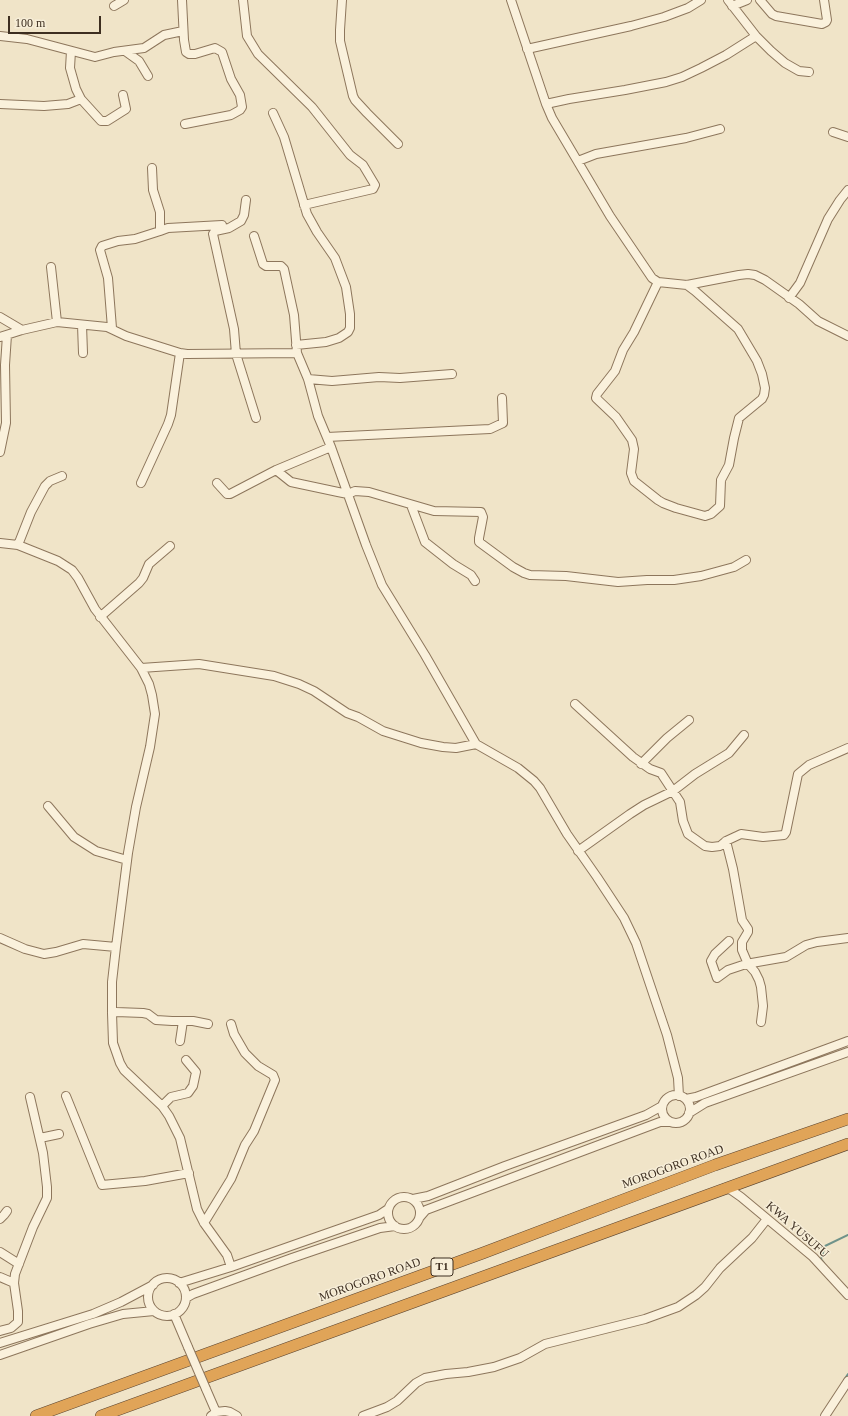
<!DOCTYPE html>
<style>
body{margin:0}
#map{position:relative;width:848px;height:1416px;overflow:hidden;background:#f0e4c8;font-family:"Times New Roman",serif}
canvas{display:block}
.scale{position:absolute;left:8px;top:16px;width:93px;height:18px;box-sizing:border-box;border:2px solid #3d2e20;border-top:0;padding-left:5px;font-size:12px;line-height:14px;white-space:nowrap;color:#3d2e20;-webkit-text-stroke:3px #f7eed8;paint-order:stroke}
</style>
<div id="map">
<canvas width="848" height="1416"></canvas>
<div class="scale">100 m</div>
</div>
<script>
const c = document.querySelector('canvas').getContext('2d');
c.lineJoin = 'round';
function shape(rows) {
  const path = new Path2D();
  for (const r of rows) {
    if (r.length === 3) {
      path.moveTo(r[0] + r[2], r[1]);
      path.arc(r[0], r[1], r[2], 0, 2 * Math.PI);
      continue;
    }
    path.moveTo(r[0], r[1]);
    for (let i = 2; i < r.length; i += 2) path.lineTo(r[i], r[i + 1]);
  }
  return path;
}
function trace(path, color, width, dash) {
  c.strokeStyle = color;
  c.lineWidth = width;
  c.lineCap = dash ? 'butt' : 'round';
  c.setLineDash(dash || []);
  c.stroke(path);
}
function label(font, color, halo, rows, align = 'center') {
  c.font = font + ' "Times New Roman",serif';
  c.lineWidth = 3;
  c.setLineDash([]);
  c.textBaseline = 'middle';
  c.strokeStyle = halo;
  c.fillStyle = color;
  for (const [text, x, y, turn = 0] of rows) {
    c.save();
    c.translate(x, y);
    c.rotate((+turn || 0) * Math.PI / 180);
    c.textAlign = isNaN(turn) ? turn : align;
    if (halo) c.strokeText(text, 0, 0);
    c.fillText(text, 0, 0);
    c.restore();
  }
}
const stream = shape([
 [824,1263,821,1259,825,1246,848,1235],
 [844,1380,848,1374]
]);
const minor = shape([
 [182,0,184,40,186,52,189,54,195,54,215,48,222,52,231,79,240,95,242,107,240,110,231,115,185,124],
 [243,0,247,36,258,54,312,107,350,155,363,165,375,185,373,189,304,205],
 [342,0,340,30,340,41,353,96,355,100,367,113,398,144],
 [511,0,546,104,552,118,610,216,652,278,658,282,687,285,739,275,748,274,755,275,765,280,799,304,818,321,848,336],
 [728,0,756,36,771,51,785,63,799,71,809,72],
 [760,0,772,14,776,16,822,24,826,22,827,20,824,0],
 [114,6,124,0],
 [732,6,747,0],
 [0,36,27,39,95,57,114,52,144,48,164,35,183,31],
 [527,49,631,26,664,17,688,8,701,0],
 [71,51,70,68,76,89,81,99,101,121,107,121,126,109,123,95],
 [125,51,139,61,148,76],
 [0,104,44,106,68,104,81,99],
 [546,104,569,99,625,90,666,82,682,77,701,68,726,55,756,36],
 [273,113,284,137,307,214,317,232,335,258,346,287,350,314,350,328,348,332,339,338,326,342,296,345],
 [833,132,848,137],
 [578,161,596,154,686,138,720,129],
 [246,200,244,215,241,221,229,228,215,231,213,234,234,329,236,354,256,418],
 [160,231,168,228,222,225],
 [254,236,263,264,266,266,281,266,284,269,294,315,297,353,308,379,318,416,331,447,366,545,382,585,425,655,476,744,518,768,534,781,540,788,567,834,597,877,624,918,636,943,667,1035,678,1078,679,1096],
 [51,267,57,322],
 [658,282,634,332,623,350,615,371,597,394,596,398,616,417,632,440,634,449,631,473,634,481,658,500,663,503,676,508,705,516,711,514,720,506,721,480,729,465,734,438,739,418,762,399,764,395,765,388,762,374,757,361,738,329,695,291,687,285],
 [789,298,800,283,828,219,840,200,848,190],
 [0,317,22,330],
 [82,325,83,353],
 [112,328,108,278,100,250,102,246,118,241,135,239,160,231,160,212,153,190,152,168],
 [0,337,22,330,57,322,107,327,126,336,180,353,187,354,297,353],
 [308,379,332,381,379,377,400,378,452,374],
 [327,437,490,429,503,423,502,398],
 [0,452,6,423,5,365,7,335],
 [276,470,291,482,338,492,348,494,355,491,369,492,434,511,481,512,483,517,479,538,479,542,513,567,524,573,530,575,566,576,618,582,647,580,674,580,701,576,734,567,746,560],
 [141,483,168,424,171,415,180,353],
 [217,483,227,494,230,494,276,470,331,447],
 [411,505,425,542,453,564,471,575,475,581],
 [0,543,18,545,58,561,72,570,78,578,95,609,141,668,149,684,152,695,155,714,150,747,136,807,128,853,116,947,112,982,112,1013,113,1043,120,1063,124,1070,162,1106,169,1116,180,1138,197,1209,204,1223,227,1255,231,1267],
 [18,545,31,512,45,486,50,481,62,476],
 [100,617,139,583,143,578,149,564,170,546],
 [141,668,199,664,274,676,299,684,314,691,347,713,358,717,383,731,421,743,443,747,456,748,476,744],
 [575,704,633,757,650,769,661,773,680,802,683,821,688,834,705,846,712,847,720,846,726,841,741,834,763,837,784,835,786,832,798,774,809,765,848,748],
 [641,764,667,738,689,720],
 [48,806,74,837,96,851,127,860],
 [726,841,733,869,742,920,748,929,748,932,742,942,742,950,748,964,755,972,759,980,761,987,763,1006,761,1022],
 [578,851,630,814,644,805,673,791,695,774,729,753,744,735],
 [0,938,25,949,44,954,56,952,83,944,116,947],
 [729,941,715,954,711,961,717,978,728,970,746,964,786,957,806,945,817,942,848,938],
 [112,1013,116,1012,143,1013,148,1014,156,1020,172,1021,193,1021,208,1024],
 [180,1041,183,1021],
 [676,1109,14],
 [66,1096,102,1185,145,1181,189,1173],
 [686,1099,696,1097,848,1041],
 [162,1106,171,1097,188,1093,193,1086,196,1072,186,1060],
 [689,1113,705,1103,848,1052],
 [40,1138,59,1134],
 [725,1188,731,1190,741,1197,813,1257,848,1295],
 [404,1213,16],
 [413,1199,428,1196,505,1166,646,1115,662,1106],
 [420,1217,426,1210,660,1122,669,1122],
 [0,1219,4,1215,7,1211],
 [204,1223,231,1179,245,1145,254,1131,275,1080,273,1075,258,1066,245,1053,234,1034,231,1024],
 [0,1252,19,1264],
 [0,1277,14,1283],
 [167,1297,19],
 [179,1283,231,1267,379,1215,388,1209],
 [186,1298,193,1294,292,1258,380,1228,395,1226],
 [174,1314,188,1347],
 [0,1331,11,1328,18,1322,18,1311,14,1283,15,1274,33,1227,47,1198,47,1187,43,1153,30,1097],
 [0,1343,93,1314,121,1302,153,1285],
 [0,1355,89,1324,123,1314,154,1311],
 [206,1389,216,1412],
 [211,1416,216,1412,225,1411,230,1412,237,1416],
 [363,1416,387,1407,397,1401,416,1383,425,1378,446,1374,468,1372,494,1367,520,1358,545,1344,645,1319,678,1307,696,1295,705,1287,720,1268,752,1238,767,1219],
 [825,1416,848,1381]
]);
const highway = shape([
 [36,1416,483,1253,715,1165,848,1119],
 [101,1416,848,1144]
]);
const minorBridge = shape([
 [188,1347,206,1389]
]);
const shields = [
 [442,1267,22]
];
const shieldNames = [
 ["T1",442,1267]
];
const streetNames = [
 ["MOROGORO ROAD",673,1167,-20],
 ["KWA YUSUFU",797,1230,41],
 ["MOROGORO ROAD",370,1280,-20]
];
trace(stream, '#6f938a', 2);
trace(minor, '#8d765c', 10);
trace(highway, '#5b4430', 12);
trace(minor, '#faf1dc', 8);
trace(highway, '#e0a458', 11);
trace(minorBridge, '#8d765c', 10, []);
trace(minorBridge, '#faf1dc', 8);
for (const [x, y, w] of shields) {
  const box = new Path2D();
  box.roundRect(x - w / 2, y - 9, w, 18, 3);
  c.fillStyle = '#f7eed8';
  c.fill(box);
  trace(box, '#3d2e20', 1);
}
label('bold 11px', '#3d2e20', null, shieldNames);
label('12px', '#3d2e20', '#f7eed8', streetNames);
</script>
